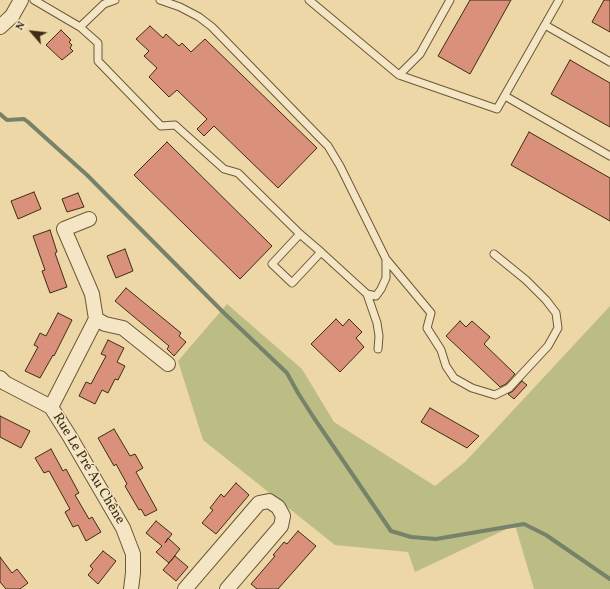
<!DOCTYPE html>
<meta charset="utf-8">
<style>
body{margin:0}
#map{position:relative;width:610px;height:589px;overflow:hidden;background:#eed7a6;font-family:Vollkorn,serif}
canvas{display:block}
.north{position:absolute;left:12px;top:12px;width:40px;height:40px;-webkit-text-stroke:3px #f4e5c5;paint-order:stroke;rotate:298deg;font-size:11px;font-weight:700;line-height:16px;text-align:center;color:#3e2d14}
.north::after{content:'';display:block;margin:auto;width:14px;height:18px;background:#3e2d14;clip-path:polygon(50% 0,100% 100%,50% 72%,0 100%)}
</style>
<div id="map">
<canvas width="610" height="589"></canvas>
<div class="north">N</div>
</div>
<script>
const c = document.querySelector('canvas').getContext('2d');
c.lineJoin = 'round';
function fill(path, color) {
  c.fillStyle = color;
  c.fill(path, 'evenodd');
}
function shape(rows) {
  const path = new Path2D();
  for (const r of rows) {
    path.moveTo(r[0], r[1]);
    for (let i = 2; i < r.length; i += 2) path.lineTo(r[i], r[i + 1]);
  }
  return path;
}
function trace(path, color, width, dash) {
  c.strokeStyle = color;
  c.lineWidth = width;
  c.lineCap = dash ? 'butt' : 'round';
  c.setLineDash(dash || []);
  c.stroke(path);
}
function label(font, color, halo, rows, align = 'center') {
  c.font = font + ' Vollkorn,serif';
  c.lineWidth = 3;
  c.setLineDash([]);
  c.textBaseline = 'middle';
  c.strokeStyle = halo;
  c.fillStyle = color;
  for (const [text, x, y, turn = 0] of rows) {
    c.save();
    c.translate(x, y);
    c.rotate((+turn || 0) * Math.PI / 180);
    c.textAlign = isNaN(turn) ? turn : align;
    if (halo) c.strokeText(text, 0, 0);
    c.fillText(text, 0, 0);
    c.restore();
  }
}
const green = shape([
 [227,304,302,369,334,422,435,486,465,462,610,306,610,589,534,589,515,525,415,572,408,552,335,545,203,440,178,361]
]);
const stream = shape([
 [0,114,7,120,24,119,28,122,87,175,224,313,287,373,298,393,314,418,391,531,411,537,436,539,524,524,546,535,610,579]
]);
const building = shape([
 [470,0,511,0,470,74,438,56,470,0],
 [604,0,610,0,610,32,592,22,604,0],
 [150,26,163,38,166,34,179,46,182,43,191,52,205,39,317,148,278,188,214,126,204,136,197,129,207,119,177,90,169,97,149,77,157,68,144,56,149,51,136,39,150,26],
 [61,30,71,40,69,42,72,45,70,48,73,51,62,60,46,45,61,30],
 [570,60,610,83,610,127,551,94,570,60],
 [529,132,610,178,610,221,511,165,529,132],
 [167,142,272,246,240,279,134,175,167,142],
 [34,192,41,209,18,219,11,201,34,192],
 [78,193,84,207,67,212,62,199,78,193],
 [50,230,57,252,55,253,67,287,50,293,42,271,45,270,33,236,50,230],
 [125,249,133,271,116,278,107,256,125,249],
 [126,288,181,333,179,336,186,342,174,356,167,349,169,346,115,301,126,288],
 [58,313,72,320,54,356,53,355,40,378,25,371,38,347,34,345,40,333,46,336,58,313],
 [336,319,343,326,349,319,362,332,356,338,364,347,340,372,311,344,336,319],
 [460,321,466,327,472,321,490,337,484,344,515,374,506,384,500,387,498,385,446,336,460,321],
 [108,340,124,348,117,362,125,366,118,380,115,379,108,393,102,390,95,404,79,396,86,382,91,384,106,356,101,354,108,340],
 [522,381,527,385,514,399,508,394,513,391,522,381],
 [430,408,479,436,467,448,421,422,430,408],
 [0,416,30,431,21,448,0,437,0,416],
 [114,429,130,456,135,454,143,468,136,472,157,510,145,516,141,509,139,510,125,486,127,484,116,464,114,466,98,438,114,429],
 [51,449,63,471,66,469,79,493,75,495,89,519,92,517,101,532,86,541,78,525,73,527,65,512,70,509,49,471,44,473,35,458,51,449],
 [236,483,249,495,216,534,202,523,213,510,210,508,221,494,224,497,236,483],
 [156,521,172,534,165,543,168,538,180,549,169,563,156,552,162,546,146,533,156,521],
 [298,531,316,546,278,589,257,589,251,584,275,556,273,555,284,542,287,544,298,531],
 [103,551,116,561,98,584,88,575,93,569,90,566,103,551],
 [175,556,188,567,176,581,163,570,175,556],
 [0,557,12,573,17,569,28,583,20,589,6,589,0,582,0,557]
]);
const service = shape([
 [34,0,80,27,104,4,115,0],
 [160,0,180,7,199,17,212,27,328,146,340,166,386,259,431,313,427,328,441,350,446,366,454,378,472,388,495,395,509,388,548,346,558,328,556,313,546,300,526,280,494,254],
 [309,0,399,75,497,109,559,0],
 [545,25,610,62],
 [80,27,98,43,98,61,161,126,175,125,224,169,238,173,300,234,272,264,292,283,321,252,300,234],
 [399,75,420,54,450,0],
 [505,96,610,156],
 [321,252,367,294,376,296,381,289,386,278,386,259],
 [367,294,377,323,379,336,378,349]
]);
const minor = shape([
 [0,27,12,16,21,0],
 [96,319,105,324,123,328,168,364],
 [0,378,5,383,51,407,70,437,123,528,133,554,133,573,131,589],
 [51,407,96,319,92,294,64,229,89,219],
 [185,589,259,503,269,501,278,507,283,516,281,526,227,589]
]);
const streetNames = [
 ["Rue Le Pré Au Chêne",88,469,59]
];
fill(green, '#bcbd84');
trace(stream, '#768269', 4);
fill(building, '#d9917b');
trace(building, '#3e2d14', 1);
trace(service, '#6a5838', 9);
trace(minor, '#6a5838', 16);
trace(service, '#f4e5c5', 7);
trace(minor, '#f4e5c5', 14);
label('14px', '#3e2d14', '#f4e5c5', streetNames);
</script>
